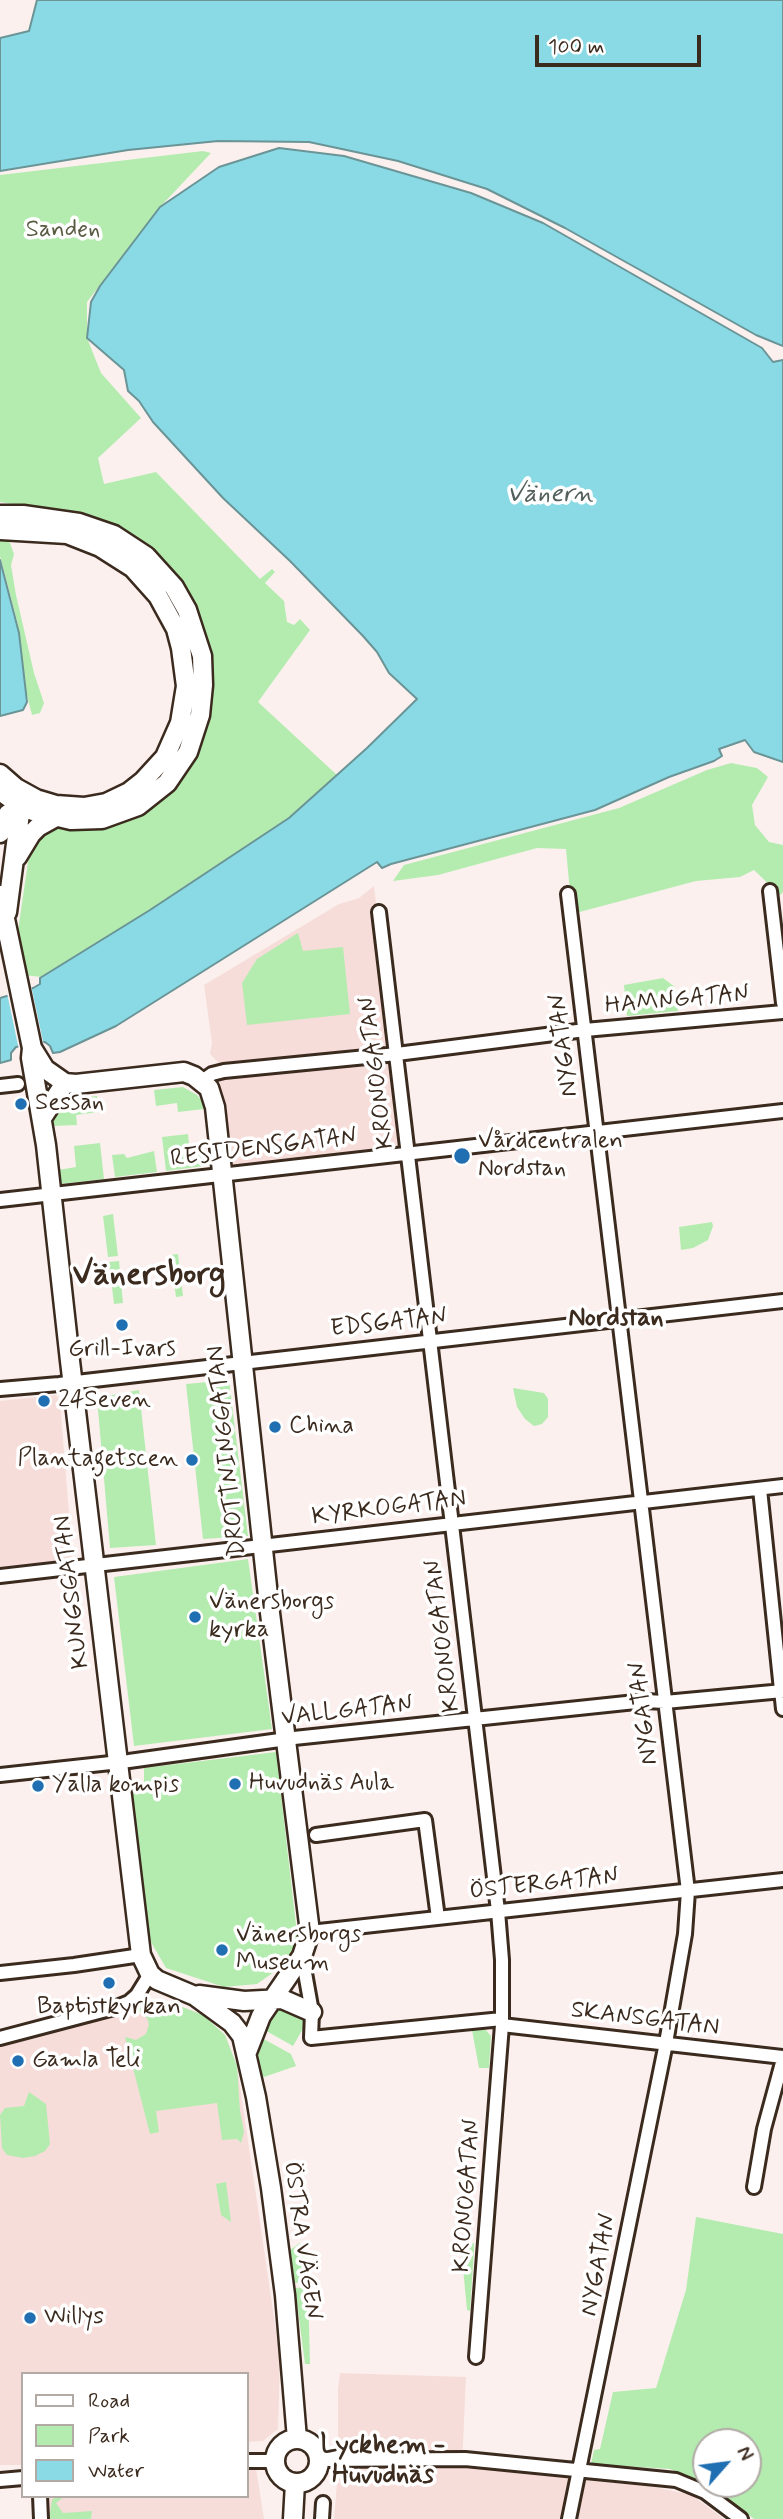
<!DOCTYPE html>
<meta charset="utf-8">
<style>
body{margin:0}
#map{position:relative;width:783px;height:2519px;overflow:hidden;background:#fbf0ee;font-family:Mynerve,sans-serif}
canvas{display:block}
.legend{position:absolute;left:21px;top:2372px;width:228px;height:126px;box-sizing:border-box;background:#fff;border:2px solid #b1aaa5;margin:0;padding:9px 12px;list-style:none;font-size:21px;color:#3b2a1e}
.legend li{display:flex;align-items:center;gap:14px;height:35px}
.legend b{width:35px;border:2px solid #b1aaa5}
.north{position:absolute;left:692px;top:2428px;width:70px;height:70px;box-sizing:border-box;background:#fff;border:2px solid #b1aaa5;border-radius:50%;rotate:62deg;font-size:19px;font-weight:700;line-height:28px;text-align:center;color:#3b2a1e}
.north::after{content:'';display:block;margin:auto;width:24px;height:32px;background:#1f6fb2;clip-path:polygon(50% 0,100% 100%,50% 72%,0 100%)}
.scale{position:absolute;left:535px;top:35px;width:166px;height:32px;box-sizing:border-box;border:4px solid #3b2a1e;border-top:0;padding-left:9px;font-size:21px;line-height:24px;white-space:nowrap;color:#3b2a1e;-webkit-text-stroke:5px #fff;paint-order:stroke}
</style>
<div id="map">
<canvas width="783" height="2519"></canvas>
<ul class="legend">
<li><b style="height:9px;background:#fff"></b>Road</li>
<li><b style="height:19px;background:#b4ecb0"></b>Park</li>
<li><b style="height:19px;background:#8adae6"></b>Water</li>
</ul>
<div class="north">N</div>
<div class="scale">100 m</div>
</div>
<script>
const c = document.querySelector('canvas').getContext('2d');
c.lineJoin = 'round';
function fill(path, color) {
  c.fillStyle = color;
  c.fill(path, 'evenodd');
}
function shape(rows) {
  const path = new Path2D();
  for (const r of rows) {
    if (r.length === 3) {
      path.moveTo(r[0] + r[2], r[1]);
      path.arc(r[0], r[1], r[2], 0, 2 * Math.PI);
      continue;
    }
    path.moveTo(r[0], r[1]);
    for (let i = 2; i < r.length; i += 2) path.lineTo(r[i], r[i + 1]);
  }
  return path;
}
function trace(path, color, width, dash) {
  c.strokeStyle = color;
  c.lineWidth = width;
  c.lineCap = dash ? 'butt' : 'round';
  c.setLineDash(dash || []);
  c.stroke(path);
}
function label(font, color, halo, rows, align = 'center') {
  c.font = font + ' Mynerve,sans-serif';
  c.lineWidth = 7;
  c.setLineDash([]);
  c.textBaseline = 'middle';
  c.strokeStyle = halo;
  c.fillStyle = color;
  for (const [text, x, y, turn = 0] of rows) {
    c.save();
    c.translate(x, y);
    c.rotate((+turn || 0) * Math.PI / 180);
    c.textAlign = isNaN(turn) ? turn : align;
    if (halo) c.strokeText(text, 0, 0);
    c.fillText(text, 0, 0);
    c.restore();
  }
}
const built = shape([
 [374,886,393,1049,222,1066,210,1054,212,1043,204,985,339,904,359,898],
 [394,1053,405,1152,225,1173,206,1081,221,1071],
 [56,1395,60,1401,73,1564,0,1573,0,1401],
 [167,2001,203,2015,225,2035,237,2066,280,2358,278,2429,263,2441,247,2442,247,2374,23,2374,23,2465,0,2465,0,2041,113,2015,144,2003],
 [340,2373,466,2377,462,2466,654,2487,692,2495,724,2519,334,2519,338,2472,338,2389],
 [256,2468,264,2519,49,2519,47,2496,247,2496,247,2469]
]);
const green = shape([
 [203,151,211,153,160,207,87,302,87,338,101,373,141,418,98,458,104,484,156,472,260,579,272,569,275,572,265,583,284,601,287,622,294,625,300,619,310,630,258,702,337,775,290,818,150,910,42,977,23,975,18,952,18,931,30,848,48,828,95,828,130,819,156,804,176,786,202,744,212,702,212,672,206,638,193,604,180,582,145,545,114,525,89,517,0,502,0,175],
 [0,537,10,543,14,554,11,565,16,595,34,673,44,703,40,713,32,715,25,687,18,625,0,556],
 [731,763,757,768,768,777,752,805,755,825,769,842,783,845,783,892,780,895,754,870,740,877,696,881,572,914,566,849,537,848,438,875,393,881,404,865,619,808,707,770],
 [298,933,303,951,343,947,350,1014,247,1025,242,983,257,959],
 [663,978,675,987,678,1011,627,1016,624,985],
 [183,1087,197,1095,202,1101,204,1109,178,1112,177,1103,156,1106,154,1090],
 [97,1096,98,1112,76,1115,77,1125,53,1126,52,1116,67,1099],
 [188,1134,190,1154,210,1152,211,1165,166,1171,162,1137],
 [100,1143,104,1179,60,1184,58,1170,76,1167,74,1146],
 [154,1151,157,1172,115,1177,112,1155,124,1154,127,1158],
 [113,1214,118,1256,108,1257,103,1216],
 [712,1222,713,1226,708,1240,693,1248,681,1250,679,1227],
 [178,1254,183,1296,176,1297,170,1255],
 [119,1261,123,1303,114,1304,109,1262],
 [229,1380,248,1536,203,1539,186,1384],
 [513,1388,544,1393,548,1399,548,1417,542,1424,534,1426,525,1419,517,1407],
 [139,1390,156,1545,110,1548,97,1398],
 [248,1559,272,1729,134,1746,114,1577],
 [276,1752,298,1942,281,1967,257,1984,224,1987,166,1968,148,1937,130,1786,144,1787,144,1768],
 [167,2001,203,2015,225,2035,237,2066,240,2111,244,2132,241,2143,237,2139,222,2140,217,2103,156,2111,159,2132,150,2134,125,2037,136,2040,146,2034,149,2024,147,2018,138,2011,144,2003],
 [278,2006,299,2012,303,2020,304,2027,293,2046,261,2028],
 [484,2028,491,2036,489,2068,479,2068,472,2030],
 [260,2037,291,2054,296,2066,264,2077,259,2071,258,2057],
 [29,2092,46,2104,50,2144,45,2151,35,2156,23,2158,7,2155,2,2148,0,2115,5,2108,24,2106],
 [226,2182,231,2222,221,2215,216,2184],
 [696,2217,783,2234,783,2519,754,2519,708,2484,748,2484,748,2442,706,2442,706,2483,670,2469,591,2464,594,2450,600,2449,613,2392,656,2388,686,2290],
 [300,2243,305,2243,308,2282,295,2283,290,2250],
 [474,2243,474,2251,470,2311,467,2310,461,2247,465,2244],
 [308,2287,310,2364,305,2364,295,2288],
 [57,2496,65,2496,56,2503,63,2513,92,2511,91,2519,49,2519,52,2500]
]);
const water = shape([
 [37,0,783,0,783,346,756,335,565,228,487,189,398,161,309,142,218,141,128,150,0,171,0,38,29,31,37,0],
 [279,148,344,156,471,193,543,223,762,348,773,362,783,360,783,762,754,752,745,740,719,749,722,756,714,761,669,777,595,810,391,864,382,868,377,862,116,1026,60,1052,53,1053,50,1046,45,1042,16,1047,11,1053,11,1060,0,1063,0,998,33,988,40,984,40,978,150,910,289,818,367,748,417,699,389,673,377,652,363,636,290,561,223,498,153,422,139,401,128,391,124,370,87,338,91,302,100,286,160,207,219,167,279,148],
 [0,560,19,633,27,702,23,710,0,716,0,560]
]);
const pier = shape([
 [31,985,44,1046,19,1050,7,993]
]);
const street = shape([
 [770,891,783,1003],
 [568,894,688,1891,685,1934,666,2043,569,2519],
 [379,912,498,1911,502,1960,502,2025,476,2357],
 [202,1081,212,1074,224,1071,397,1054,585,1030,783,1012],
 [0,1086,18,1084],
 [0,1200,783,1111],
 [0,1389,59,1384,783,1301],
 [760,1489,783,1709],
 [0,1576,783,1486],
 [0,1775,129,1761,294,1738,645,1701,665,1702,783,1691],
 [316,1835,425,1820,438,1918],
 [310,1932,783,1880],
 [302,1956,312,2012,311,2038,502,2019],
 [0,1973,74,1965,141,1955],
 [502,2025,783,2057],
 [0,2038,114,2008,129,2002,137,1995,150,1974],
 [754,2187,764,2129,783,2059],
 [319,2460,465,2459,676,2480,705,2492,741,2519],
 [247,2461,275,2461],
 [0,2480,23,2478],
 [40,2496,41,2519],
 [322,2519,323,2503]
]);
const secondary = shape([
 [0,515,23,515,79,523,114,535,146,556,174,587,187,610,202,656,203,685,200,715,188,752,167,783,138,806,102,819,71,820,33,811,21,806,0,791],
 [0,530,67,534,100,547,133,568,158,596,176,629,181,648,186,686,180,723,165,757,143,781,129,792,106,803,84,807,56,805,36,799,16,788,0,774],
 [0,833,8,814,26,803],
 [17,857,31,834,38,827,56,817],
 [0,895,32,1048,31,1058,46,1145,70,1361,141,1955,150,1974,157,1980,195,1996,232,2023,242,2036,256,2097,271,2188,285,2295,297,2439],
 [7,912,21,806,16,795],
 [32,1048,45,1069,65,1083,76,1084,184,1072,194,1076,209,1088,215,1107,269,1605,310,1932,302,1956,261,2016,247,2052],
 [42,1118,65,1083],
 [199,1995,244,2001,282,1999,312,2012],
 [297,2461,22],
 [293,2519,295,2483]
]);
const markers = [
 [21,1104,7,"#1f6fb2"],
 [462,1156,9,"#1f6fb2"],
 [122,1325,7,"#1f6fb2"],
 [44,1401,7,"#1f6fb2"],
 [275,1427,7,"#1f6fb2"],
 [192,1460,7,"#1f6fb2"],
 [195,1617,7,"#1f6fb2"],
 [235,1784,7,"#1f6fb2"],
 [38,1786,7,"#1f6fb2"],
 [222,1950,7,"#1f6fb2"],
 [109,1983,7,"#1f6fb2"],
 [18,2061,7,"#1f6fb2"],
 [30,2318,7,"#1f6fb2"]
];
const parkNames = [
 ["Sanden",63,231]
];
const streetNames = [
 ["HAMNGATAN",677,1001,-5],
 ["NYGATAN",565,1045,-97],
 ["KRONOGATAN",378,1073,-97],
 ["RESIDENSGATAN",264,1149,-7],
 ["EDSGATAN",389,1324,-6],
 ["DROTTNINGGATAN",228,1451,-96],
 ["KYRKOGATAN",389,1509,-7],
 ["KUNGSGATAN",73,1592,-97],
 ["KRONOGATAN",444,1636,-97],
 ["VALLGATAN",347,1712,-6],
 ["NYGATAN",645,1713,-97],
 ["ÖSTERGATAN",544,1885,-6],
 ["SKANSGATAN",645,2020,7],
 ["KRONOGATAN",468,2196,-86],
 ["ÖSTRA VÄGEN",301,2241,82],
 ["NYGATAN",600,2265,-79]
];
const poiNames = [
 ["Sessan",35,1104],
 ["Vårdcentralen",478,1142],
 ["Nordstan",478,1170],
 ["Grill-Ivars",122,1350,"center"],
 ["24Seven",58,1401],
 ["China",289,1427],
 ["Plantagetscen",178,1460,"right"],
 ["Vänersborgs",209,1603],
 ["kyrka",209,1631],
 ["Huvudnäs Aula",249,1784],
 ["Yalla kompis",52,1786],
 ["Vänersborgs",236,1936],
 ["Museum",236,1964],
 ["Baptistkyrkan",109,2008,"center"],
 ["Gamla Teli",32,2061],
 ["Willys",44,2318]
];
const waterNames = [
 ["Vänern",550,496]
];
const neighbourhoodNames = [
 ["Nordstan",616,1320],
 ["Lyckhem -",383,2447],
 ["Huvudnäs",383,2477]
];
const districtNames = [
 ["Vänersborg",149,1276]
];
fill(built, '#f6ddd9');
fill(green, '#b4ecb0');
fill(water, '#8adae6');
trace(water, '#6a9496', 2);
fill(pier, '#fbf0ee');
trace(street, '#3b2a1e', 18);
trace(secondary, '#3b2a1e', 23);
trace(street, '#fff', 12);
trace(secondary, '#fff', 18);
for (const [x, y, r, color] of markers) {
  const dot = new Path2D();
  dot.arc(x, y, r, 0, 2 * Math.PI);
  c.fillStyle = color;
  c.fill(dot);
  trace(dot, '#fff', 2.5);
}
label('24px', '#595a42', '#fff', parkNames);
label('24px', '#3b2a1e', '#fff', streetNames);
label('24px', '#3b2a1e', '#fff', poiNames, 'left');
label('italic 26px', '#535f5a', '#fff', waterNames);
label('bold 26px', '#3b2a1e', '#fff', neighbourhoodNames);
label('bold 32px', '#3b2a1e', '#fff', districtNames);
</script>
